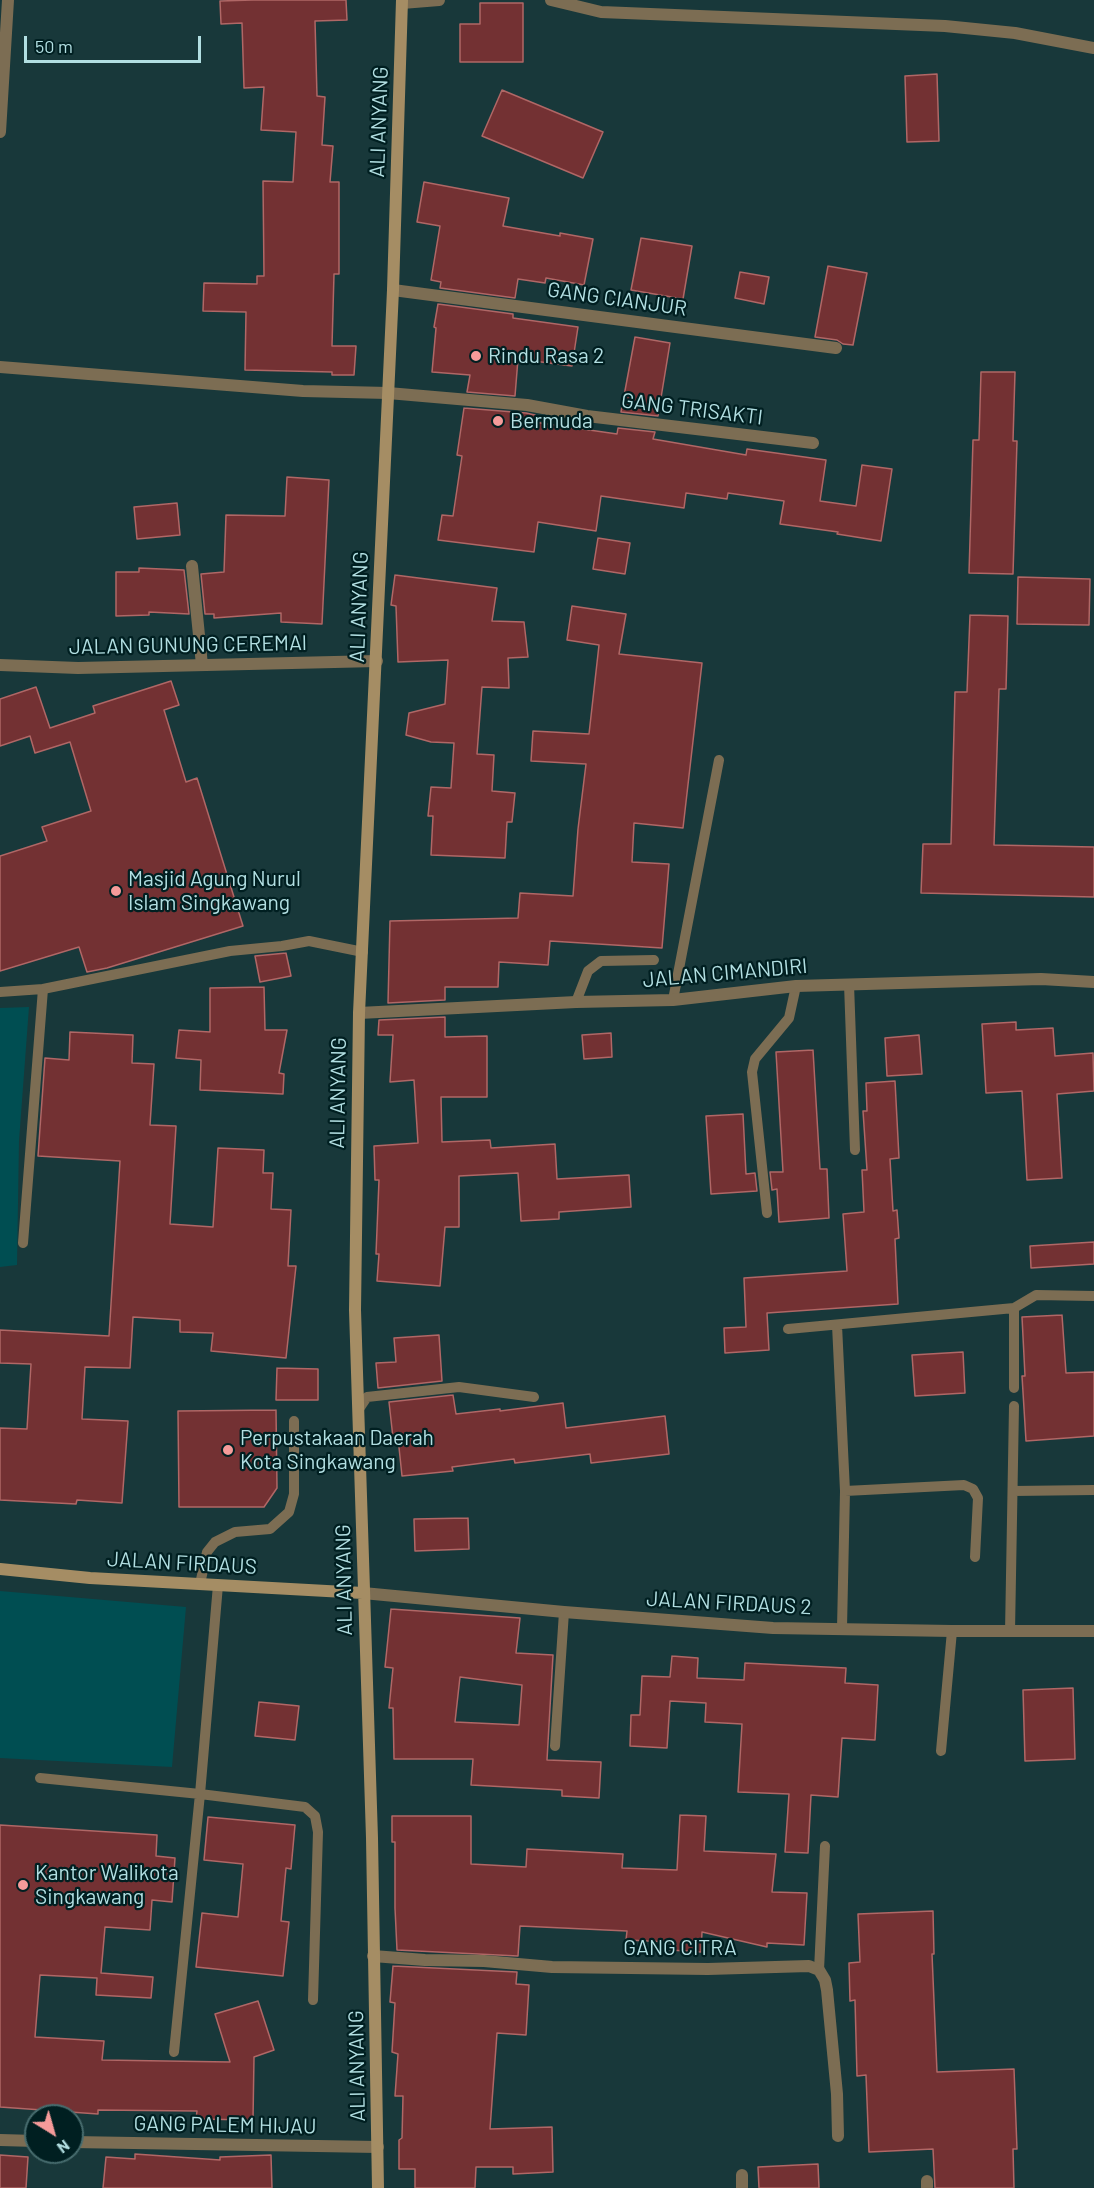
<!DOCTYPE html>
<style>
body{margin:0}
#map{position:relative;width:1094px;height:2188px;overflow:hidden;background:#18383a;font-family:Barlow,sans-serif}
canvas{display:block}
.north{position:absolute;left:24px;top:2104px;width:60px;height:60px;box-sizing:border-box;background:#001f21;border:2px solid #476c6e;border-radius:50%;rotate:143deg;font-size:16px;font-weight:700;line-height:24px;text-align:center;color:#b2dfe2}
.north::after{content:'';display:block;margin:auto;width:21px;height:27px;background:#f59b9a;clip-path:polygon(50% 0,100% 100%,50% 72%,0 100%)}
.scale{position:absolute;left:24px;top:36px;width:177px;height:27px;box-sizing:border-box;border:3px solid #b2dfe2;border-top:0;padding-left:8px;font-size:18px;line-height:21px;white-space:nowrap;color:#b2dfe2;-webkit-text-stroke:4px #001f21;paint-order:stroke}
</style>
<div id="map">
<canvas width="1094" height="2188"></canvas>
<div class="north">N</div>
<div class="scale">50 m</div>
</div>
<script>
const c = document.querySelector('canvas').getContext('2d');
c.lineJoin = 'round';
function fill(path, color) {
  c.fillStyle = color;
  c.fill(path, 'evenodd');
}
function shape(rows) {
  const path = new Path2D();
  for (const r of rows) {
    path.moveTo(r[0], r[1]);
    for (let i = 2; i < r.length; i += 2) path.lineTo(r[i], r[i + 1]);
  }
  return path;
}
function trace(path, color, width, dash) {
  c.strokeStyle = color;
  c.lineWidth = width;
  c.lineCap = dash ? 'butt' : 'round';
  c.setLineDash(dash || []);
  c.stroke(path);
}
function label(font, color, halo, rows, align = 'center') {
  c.font = font + ' Barlow,sans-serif';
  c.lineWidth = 4.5;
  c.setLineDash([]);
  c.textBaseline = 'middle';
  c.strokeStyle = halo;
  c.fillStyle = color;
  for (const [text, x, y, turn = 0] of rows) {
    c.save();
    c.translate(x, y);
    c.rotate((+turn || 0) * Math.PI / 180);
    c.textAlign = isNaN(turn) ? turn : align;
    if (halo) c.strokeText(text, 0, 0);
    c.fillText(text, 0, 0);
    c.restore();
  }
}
const green = shape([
 [29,1007,19,1141,17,1265,0,1267,0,1008],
 [0,1591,186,1607,172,1767,0,1758]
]);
const building = shape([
 [253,0,346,0,347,20,315,21,317,96,325,97,322,145,333,146,330,182,339,182,339,274,334,274,332,346,356,346,354,375,332,375,332,372,245,370,246,312,203,311,204,283,257,284,257,276,264,276,263,181,293,182,296,132,261,130,264,87,244,88,242,23,221,24,220,1,253,0],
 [480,3,523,3,523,62,460,62,460,24,480,24,480,3],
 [937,74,939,141,907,142,905,76,937,74],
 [502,90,603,132,583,178,482,136,502,90],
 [424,182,509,198,503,226,560,236,560,233,593,239,584,285,546,278,545,283,518,279,515,298,440,288,441,282,431,280,440,226,417,222,424,182],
 [641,238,692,246,683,299,631,290,641,238],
 [828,266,867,273,853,345,843,344,837,340,815,337,828,266],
 [740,272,769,277,764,304,735,298,740,272],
 [438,304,513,314,513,318,578,327,572,366,518,359,515,396,467,392,470,375,432,372,436,328,434,327,438,304],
 [635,337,670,343,658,416,621,412,635,337],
 [981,372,1015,372,1013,441,1017,441,1013,574,969,573,973,440,979,440,981,372],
 [464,408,526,413,535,415,534,422,617,434,618,428,655,432,653,439,746,455,747,449,826,460,820,501,856,506,862,465,892,469,881,541,837,534,838,532,780,524,784,501,728,493,727,499,686,493,684,508,601,496,596,531,538,522,534,552,438,540,442,515,453,516,462,456,457,455,464,408],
 [287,477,329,480,322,624,281,622,281,613,214,618,214,614,205,614,201,574,224,572,226,515,285,516,287,477],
 [177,503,180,535,137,539,134,507,177,503],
 [598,538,630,543,625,574,593,569,598,538],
 [139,568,184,570,189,614,149,612,149,615,116,616,116,572,139,572,139,568],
 [395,575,497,588,492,621,524,622,528,657,508,658,509,688,482,687,477,754,494,755,492,791,515,793,512,822,507,822,505,858,431,855,433,816,428,816,431,787,451,788,454,743,431,742,406,735,409,713,445,704,448,660,398,662,396,606,391,605,395,575],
 [1018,577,1090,579,1089,625,1017,624,1018,577],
 [572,606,626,614,619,654,702,663,683,828,634,823,632,862,669,864,662,948,550,941,548,965,499,962,498,987,445,987,445,1000,388,1003,390,921,518,918,520,893,573,896,578,829,586,764,531,761,533,731,589,734,599,645,567,640,572,606],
 [970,615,1008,616,1006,689,999,689,994,845,1094,847,1094,897,921,893,923,844,951,844,955,692,967,692,970,615],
 [171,681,179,705,164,710,186,782,197,778,243,926,107,968,87,972,79,947,0,971,0,856,47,841,42,827,91,811,70,742,35,753,30,736,0,746,0,699,36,687,50,728,95,713,93,706,171,681],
 [286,953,291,976,260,982,255,956,286,953],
 [264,987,265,1030,287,1030,279,1073,284,1074,283,1094,200,1090,201,1060,176,1058,179,1030,210,1032,210,988,264,987],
 [445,1017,445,1037,487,1036,487,1097,441,1097,442,1142,490,1140,491,1148,555,1144,557,1179,629,1175,631,1207,559,1212,559,1219,521,1221,518,1173,459,1176,459,1227,445,1227,440,1286,377,1281,379,1254,376,1254,379,1180,375,1180,374,1146,418,1143,414,1080,390,1082,393,1035,378,1035,379,1020,445,1017],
 [1016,1022,1016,1030,1053,1028,1055,1056,1093,1053,1094,1091,1057,1094,1062,1178,1027,1180,1022,1091,986,1093,982,1024,1016,1022],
 [70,1032,133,1035,132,1063,154,1064,150,1125,176,1126,170,1224,213,1227,218,1148,264,1150,263,1173,273,1173,271,1209,291,1210,288,1266,296,1266,286,1358,211,1351,213,1333,180,1332,180,1320,133,1317,130,1368,85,1367,82,1419,128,1421,122,1503,77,1500,76,1504,0,1500,0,1428,27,1429,31,1364,0,1363,0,1330,109,1336,120,1161,38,1156,45,1058,69,1060,70,1032],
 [611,1033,612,1057,584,1059,582,1035,611,1033],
 [919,1035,922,1074,887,1076,885,1038,919,1035],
 [813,1050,820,1169,827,1169,829,1218,779,1222,777,1189,772,1190,770,1172,783,1172,776,1052,813,1050],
 [895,1081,899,1158,890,1159,893,1211,897,1210,899,1238,895,1239,898,1304,767,1313,769,1350,725,1353,724,1328,746,1327,744,1278,847,1271,843,1214,864,1212,862,1170,867,1170,863,1111,867,1111,866,1083,895,1081],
 [743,1114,746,1174,755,1173,757,1191,711,1194,706,1116,743,1114],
 [1094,1242,1094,1264,1031,1268,1030,1246,1094,1242],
 [1062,1315,1066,1373,1094,1372,1094,1436,1026,1441,1022,1376,1025,1376,1022,1317,1062,1315],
 [439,1335,442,1381,378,1388,376,1363,396,1362,394,1338,439,1335],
 [963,1352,965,1393,915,1396,912,1355,963,1352],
 [277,1368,318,1369,318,1400,276,1400,277,1368],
 [453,1395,456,1414,500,1409,500,1411,563,1403,566,1428,665,1416,669,1454,591,1463,590,1454,515,1463,514,1459,452,1467,453,1471,402,1476,398,1438,393,1438,389,1402,453,1395],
 [276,1410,277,1488,264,1507,179,1507,178,1411,276,1410],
 [468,1518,469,1549,415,1551,414,1519,468,1518],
 [391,1609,520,1618,516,1653,553,1655,547,1760,601,1762,599,1798,562,1796,562,1790,471,1785,473,1759,394,1759,393,1708,389,1708,393,1668,385,1667,391,1609],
 [460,1677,522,1685,519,1725,455,1722,460,1677],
 [672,1656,698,1658,697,1678,744,1680,745,1663,846,1668,845,1683,878,1685,875,1740,842,1738,838,1797,811,1795,808,1853,785,1852,789,1794,738,1792,742,1724,705,1722,706,1703,670,1701,667,1748,630,1746,631,1715,640,1715,642,1676,670,1677,672,1656],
 [1073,1688,1075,1759,1025,1761,1023,1690,1073,1688],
 [259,1702,299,1706,295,1740,255,1736,259,1702],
 [680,1815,706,1816,704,1851,776,1854,772,1892,807,1893,804,1945,767,1943,767,1947,702,1932,701,1952,670,1950,671,1942,626,1940,627,1931,520,1926,518,1956,397,1950,395,1908,395,1842,392,1842,392,1816,471,1816,471,1864,526,1867,527,1849,623,1854,622,1868,677,1870,680,1815],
 [208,1817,295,1825,291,1869,286,1868,281,1921,289,1922,283,1976,196,1967,202,1913,238,1917,243,1864,204,1860,208,1817],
 [0,1825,157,1835,156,1856,175,1858,172,1902,152,1900,150,1930,105,1927,101,1973,153,1977,151,1998,96,1995,97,1978,40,1975,35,2037,104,2041,102,2060,230,2062,215,2014,258,2001,274,2050,254,2057,253,2120,196,2119,197,2111,98,2110,98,2114,0,2107,0,1825],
 [933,1911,934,1954,932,1954,937,2072,1014,2069,1017,2149,1013,2149,1014,2188,935,2188,933,2149,869,2152,866,2075,857,2076,855,2000,850,2001,849,1963,860,1962,858,1914,933,1911],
 [393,1966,517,1972,516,1984,529,1985,526,2035,497,2033,490,2129,552,2127,553,2172,513,2174,513,2167,476,2167,475,2188,415,2188,415,2169,399,2169,399,2140,402,2138,403,2096,395,2096,398,2054,392,2052,395,2003,390,2002,393,1966],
 [135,2154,220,2160,220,2157,271,2155,272,2188,103,2188,106,2157,135,2159,135,2154],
 [0,2155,28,2157,26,2188,0,2188,0,2155],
 [818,2164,819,2188,759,2188,758,2167,818,2164]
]);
const lane = shape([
 [849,984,855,1150],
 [43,989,230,951,282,946,309,941,363,952],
 [0,992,43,989,23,1243],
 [673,1000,719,760],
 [576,1002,588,971,601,961,654,960],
 [767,1213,752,1072,755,1059,789,1018,796,986],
 [837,1325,845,1491,842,1628],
 [788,1329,1014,1308,1036,1295,1094,1296],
 [1014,1388,1014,1308],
 [359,1409,367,1397,459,1387,534,1397],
 [845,1491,964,1485,973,1489,978,1498,975,1557],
 [1013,1491,1094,1490],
 [200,1584,207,1552,215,1542,235,1532,270,1529,289,1512,294,1494,294,1421],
 [218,1585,200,1794,305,1807,315,1816,318,1832,313,2000],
 [1010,1632,1014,1406],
 [555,1746,564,1612],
 [941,1751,952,1631],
 [40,1778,200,1794,174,2052],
 [819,1970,825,1846]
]);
const street = shape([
 [551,0,601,12,945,26,1015,33,1094,48],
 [402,3,439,0],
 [0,132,8,0],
 [393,290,836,348],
 [0,367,303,391,388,393,527,405,587,416,813,443],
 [192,566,202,665],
 [0,665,78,668,377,661],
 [359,1013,576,1002,673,1000,796,986,1041,979,1094,982],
 [363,1593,564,1612,773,1628,952,1631,1094,1631],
 [373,1956,425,1960,484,1961,552,1967,708,1969,809,1966,819,1970,825,1980,827,1990,837,2094,838,2136],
 [0,2140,36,2141],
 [72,2142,378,2147],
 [927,2181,927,2188],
 [742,2188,742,2175]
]);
const secondary = shape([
 [0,1569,90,1578,363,1593],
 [378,2188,372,1838,355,1310,359,1013,393,290,402,0]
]);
const markers = [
 [476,356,6,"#f59b9a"],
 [498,421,6,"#f59b9a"],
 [116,891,6,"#f59b9a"],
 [228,1450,6,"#f59b9a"],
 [23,1885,6,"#f59b9a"]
];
const streetNames = [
 ["ALI ANYANG",379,122,-88],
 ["GANG CIANJUR",617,299,8],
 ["GANG TRISAKTI",692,409,7],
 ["ALI ANYANG",359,607,-88],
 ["JALAN GUNUNG CEREMAI",188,645,-1],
 ["JALAN CIMANDIRI",725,973,-5],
 ["ALI ANYANG",338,1093,-89],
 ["JALAN FIRDAUS",182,1563,3],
 ["ALI ANYANG",344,1580,-91],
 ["JALAN FIRDAUS 2",729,1603,3],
 ["GANG CITRA",680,1948],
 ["ALI ANYANG",357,2066,-91],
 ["GANG PALEM HIJAU",225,2125,1]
];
const poiNames = [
 ["Rindu Rasa 2",488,356],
 ["Bermuda",510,421],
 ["Masjid Agung Nurul",128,879],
 ["Islam Singkawang",128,903],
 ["Perpustakaan Daerah",240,1438],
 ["Kota Singkawang",240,1462],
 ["Kantor Walikota",35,1873],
 ["Singkawang",35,1897]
];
fill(green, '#004e52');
fill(building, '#733133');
trace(building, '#b06766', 1.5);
trace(lane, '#7c6d53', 10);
trace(street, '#7c6d53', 12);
trace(secondary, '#a58d64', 12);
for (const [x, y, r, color] of markers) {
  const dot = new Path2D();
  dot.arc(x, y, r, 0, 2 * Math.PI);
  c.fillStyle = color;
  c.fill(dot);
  trace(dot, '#001f21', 2);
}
label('21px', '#b2dfe2', '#001f21', streetNames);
label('21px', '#b2dfe2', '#001f21', poiNames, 'left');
</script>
